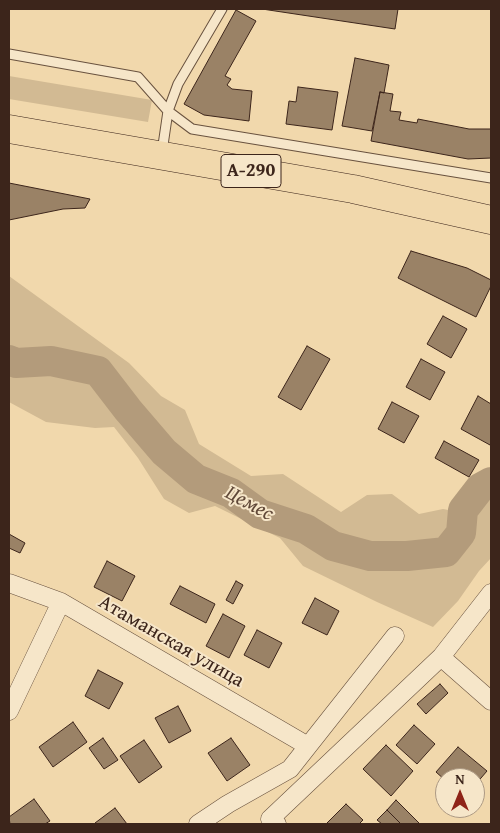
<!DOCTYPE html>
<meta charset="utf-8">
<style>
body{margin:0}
#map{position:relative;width:500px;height:833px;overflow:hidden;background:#f1d8ac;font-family:"Gentium Book Plus",serif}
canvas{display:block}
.frame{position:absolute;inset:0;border:10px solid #3c251b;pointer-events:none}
.north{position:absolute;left:435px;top:768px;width:50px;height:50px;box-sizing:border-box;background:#f6e6c9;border:1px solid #ac9983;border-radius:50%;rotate:0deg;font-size:14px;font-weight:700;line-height:20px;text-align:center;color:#3c251b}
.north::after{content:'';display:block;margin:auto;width:18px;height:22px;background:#8f2418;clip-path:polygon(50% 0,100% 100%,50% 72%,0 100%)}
</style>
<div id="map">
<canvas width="500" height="833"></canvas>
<div class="frame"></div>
<div class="north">N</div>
</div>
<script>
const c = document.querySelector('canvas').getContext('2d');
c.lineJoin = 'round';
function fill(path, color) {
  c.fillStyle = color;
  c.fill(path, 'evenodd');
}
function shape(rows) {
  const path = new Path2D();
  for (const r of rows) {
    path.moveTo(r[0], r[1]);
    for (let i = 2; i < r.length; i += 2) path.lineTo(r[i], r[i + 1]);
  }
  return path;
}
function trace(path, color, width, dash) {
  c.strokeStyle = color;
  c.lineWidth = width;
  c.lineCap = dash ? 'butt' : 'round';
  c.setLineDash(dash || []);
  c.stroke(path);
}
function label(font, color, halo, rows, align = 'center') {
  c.font = font + ' "Gentium Book Plus",serif';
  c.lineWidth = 4;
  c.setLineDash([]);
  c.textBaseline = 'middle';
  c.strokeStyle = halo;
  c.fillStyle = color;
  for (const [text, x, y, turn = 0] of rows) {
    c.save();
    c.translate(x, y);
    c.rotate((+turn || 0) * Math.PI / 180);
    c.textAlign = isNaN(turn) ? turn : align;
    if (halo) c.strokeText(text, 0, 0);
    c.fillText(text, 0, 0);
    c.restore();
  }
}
const green = shape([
 [9,76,152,100,148,122,9,99],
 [9,276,129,363,161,396,185,410,199,444,251,476,283,474,341,512,367,495,392,494,419,514,443,509,470,514,485,496,491,473,491,558,479,571,458,601,433,627,377,602,303,566,280,538,215,506,189,513,164,499,138,458,114,427,95,428,46,422,9,402]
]);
const river = shape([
 [9,360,16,363,51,361,98,371,128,410,164,452,196,479,231,493,260,514,306,529,333,546,370,556,407,556,446,552,461,533,463,510,480,488,491,482]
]);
const building = shape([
 [262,9,398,9,395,29,262,9],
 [236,10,256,21,225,76,231,79,227,85,232,89,252,91,249,121,204,115,184,104,236,10],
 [355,58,389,65,384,93,380,92,372,131,342,126,355,58],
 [298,87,338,92,332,130,286,124,289,101,296,102,298,87],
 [380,92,393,94,390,111,401,112,399,120,417,123,418,119,469,129,491,129,491,158,468,159,371,141,380,92],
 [9,183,90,199,85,208,63,209,9,220,9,183],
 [411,251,467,268,491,280,491,286,476,317,398,278,411,251],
 [443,316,467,329,451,358,427,344,443,316],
 [307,346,330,359,301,410,278,397,307,346],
 [421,359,445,372,430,400,406,387,421,359],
 [478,396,491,404,491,442,490,445,461,429,478,396],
 [392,402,419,416,404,443,378,429,392,402],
 [444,441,479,460,469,477,435,458,444,441],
 [9,534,25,543,20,553,9,548,9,534],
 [107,561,135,576,122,601,94,587,107,561],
 [236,581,243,585,233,604,226,600,236,581],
 [180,586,215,604,206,623,170,604,180,586],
 [315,598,339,611,327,635,302,623,315,598],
 [223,614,245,626,229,658,206,646,223,614],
 [257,630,282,643,269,668,244,655,257,630],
 [98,670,123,683,109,709,85,696,98,670],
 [440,684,448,693,426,714,417,704,440,684],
 [178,706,191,731,169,743,155,718,178,706],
 [73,722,87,742,53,767,39,747,73,722],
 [414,725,435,744,417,764,396,745,414,725],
 [103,738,118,760,104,769,89,748,103,738],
 [231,738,250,765,227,781,208,753,231,738],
 [144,740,162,767,139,783,120,756,144,740],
 [386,745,413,771,391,796,363,769,386,745],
 [458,747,487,771,475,785,475,778,445,778,445,780,436,772,458,747],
 [34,799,50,821,45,824,10,824,9,817,34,799],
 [396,800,420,824,401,824,387,810,396,800],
 [346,804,363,820,359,824,326,824,346,804],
 [115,808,127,824,96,824,95,823,115,808],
 [387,810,401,824,382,824,377,820,387,810]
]);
const lane = shape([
 [9,54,138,77,168,111,192,129,491,178],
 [162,152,168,111,178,84,222,9]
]);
const street = shape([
 [9,583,61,602,308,746],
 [441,657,491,701],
 [9,711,61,602],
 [198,824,228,804,290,769,395,636],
 [277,824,270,819,441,657,491,593]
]);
const highway = shape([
 [9,129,353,189,491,220]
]);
const shields = [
 [251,171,60]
];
const shieldNames = [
 ["А-290",251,171]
];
const streetNames = [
 ["Атаманская улица",171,642,30]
];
const waterNames = [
 ["Цемес",249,504,28]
];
fill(green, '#d2ba93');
trace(river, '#b39b7b', 30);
fill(building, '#9a8266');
trace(building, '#3c251b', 1);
trace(lane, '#69523f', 11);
trace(street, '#69523f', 19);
trace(highway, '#3c251b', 29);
trace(lane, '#f6e6c9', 9);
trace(street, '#f6e6c9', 18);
trace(highway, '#f1d8ac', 28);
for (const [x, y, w] of shields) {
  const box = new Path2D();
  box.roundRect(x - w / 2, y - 16.5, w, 33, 4);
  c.fillStyle = '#f6e6c9';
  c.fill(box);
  trace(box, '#3c251b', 1);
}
label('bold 19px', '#3c251b', null, shieldNames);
label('20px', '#3c251b', '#f6e6c9', streetNames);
label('italic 21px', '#604838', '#f6e6c9', waterNames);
</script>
